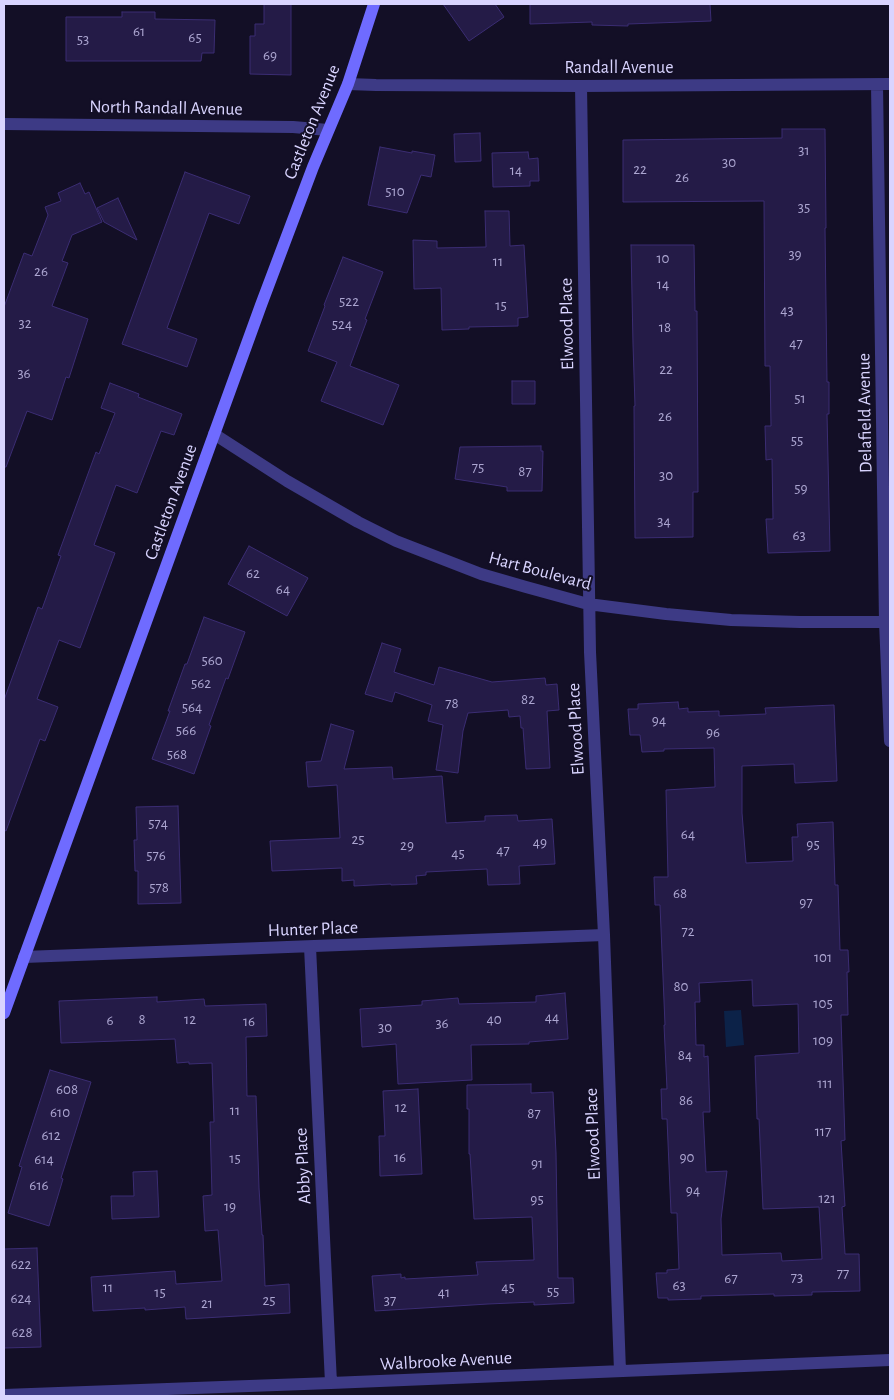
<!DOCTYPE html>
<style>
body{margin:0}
#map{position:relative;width:894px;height:1400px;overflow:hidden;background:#130f26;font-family:"Alegreya Sans",sans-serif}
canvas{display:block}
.frame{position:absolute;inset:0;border:5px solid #d9d4ff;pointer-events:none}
</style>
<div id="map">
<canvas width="894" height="1400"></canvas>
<div class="frame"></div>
</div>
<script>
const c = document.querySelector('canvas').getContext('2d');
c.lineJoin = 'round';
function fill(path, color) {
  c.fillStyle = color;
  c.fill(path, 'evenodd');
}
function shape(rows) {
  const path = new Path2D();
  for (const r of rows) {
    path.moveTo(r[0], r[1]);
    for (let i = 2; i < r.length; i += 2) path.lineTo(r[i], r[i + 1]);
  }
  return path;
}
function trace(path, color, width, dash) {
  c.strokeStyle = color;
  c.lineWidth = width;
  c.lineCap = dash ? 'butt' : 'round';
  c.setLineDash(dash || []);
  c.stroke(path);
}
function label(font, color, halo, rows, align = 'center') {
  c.font = font + ' "Alegreya Sans",sans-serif';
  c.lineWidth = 4;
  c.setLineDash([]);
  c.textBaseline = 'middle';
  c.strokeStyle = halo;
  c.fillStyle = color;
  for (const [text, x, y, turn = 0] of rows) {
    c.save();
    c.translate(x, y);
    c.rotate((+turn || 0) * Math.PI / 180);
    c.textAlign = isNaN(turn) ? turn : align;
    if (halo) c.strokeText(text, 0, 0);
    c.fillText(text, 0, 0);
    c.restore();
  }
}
const water = shape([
 [741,1010,744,1045,726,1047,724,1011]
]);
const building = shape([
 [264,4,291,4,291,75,250,74,250,36,255,36,255,24,264,24,264,4],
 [443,4,495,4,504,17,469,41,443,4],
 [530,4,710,4,711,21,628,24,628,26,592,25,592,22,530,24,530,4],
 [122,12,155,12,155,19,215,20,214,53,202,53,201,61,66,61,66,17,122,17,122,12],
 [782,129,825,129,826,228,825,228,827,382,829,382,829,414,827,414,830,551,768,553,766,519,773,519,772,459,766,460,765,426,771,426,770,366,765,366,764,201,623,202,623,140,782,138,782,129],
 [480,133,481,161,455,162,454,134,480,133],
 [380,147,412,153,412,151,435,155,431,177,421,175,407,213,368,205,380,147],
 [528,152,529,159,538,158,539,181,530,181,530,186,493,187,492,153,528,152],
 [185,172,250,196,239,224,209,213,167,328,197,339,187,367,122,344,185,172],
 [80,183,85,194,89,192,102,222,72,235,62,261,68,263,52,306,88,319,69,378,66,377,52,420,27,411,6,467,4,467,4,307,24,253,32,256,48,215,45,207,61,201,58,193,80,183],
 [118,198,137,240,104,222,97,208,118,198],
 [485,211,509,211,510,246,524,245,528,317,518,318,518,326,469,327,469,329,442,330,441,288,414,289,413,240,437,241,437,248,486,247,485,211],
 [631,245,694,245,695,311,697,311,698,492,693,492,693,537,635,538,634,406,635,406,633,344,631,245],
 [343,257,383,272,365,319,367,320,350,366,399,385,383,425,321,401,337,362,308,351,325,306,324,305,343,257],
 [512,381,535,381,535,404,512,404,512,381],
 [110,383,139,394,138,397,182,414,174,435,161,431,137,493,116,485,94,545,115,553,80,648,59,640,37,699,58,707,45,741,40,739,6,831,4,830,4,700,38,607,42,609,61,556,58,555,96,452,99,454,115,413,101,408,110,383],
 [541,446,541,451,543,451,542,491,507,491,507,487,455,479,460,447,541,446],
 [249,546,308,578,287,616,228,584,249,546],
 [204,617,245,632,228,679,226,678,209,725,211,726,194,774,152,759,170,711,168,711,185,664,187,664,204,617],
 [382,643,401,649,394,672,434,685,439,667,492,682,545,678,546,685,557,684,559,710,547,711,550,768,526,769,523,728,521,728,520,716,509,717,508,710,468,713,463,731,458,773,436,770,443,725,428,721,432,705,395,692,392,702,365,694,382,643],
 [678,702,679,709,688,708,688,712,719,711,719,716,766,714,765,708,834,705,837,781,795,783,794,764,742,766,742,813,746,863,793,861,792,837,798,837,797,824,833,822,835,885,838,885,840,950,848,950,849,972,847,972,848,1015,841,1015,841,1018,845,1140,841,1141,845,1206,842,1207,845,1254,859,1254,860,1291,812,1292,812,1295,774,1296,774,1294,701,1296,701,1299,668,1300,668,1298,658,1298,656,1273,667,1273,667,1270,679,1269,677,1213,671,1213,667,1119,662,1119,661,1089,667,1089,664,1025,665,1025,660,905,655,905,654,877,668,877,666,790,715,787,714,748,664,749,664,751,642,752,640,735,630,735,628,709,638,709,638,704,678,702],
 [752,980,753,1006,798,1004,799,1053,755,1056,757,1119,759,1119,763,1209,819,1207,822,1259,782,1261,781,1253,722,1255,721,1219,727,1171,706,1172,703,1112,710,1112,708,1056,704,1057,704,1045,696,1045,695,1002,700,1002,699,983,752,980],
 [331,724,354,731,344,769,392,767,393,779,442,776,446,823,485,821,485,816,517,815,518,821,552,819,555,864,519,866,520,884,488,885,487,869,426,872,426,875,416,876,417,884,391,885,391,884,354,886,354,880,342,881,342,868,272,871,270,841,340,838,337,785,308,787,306,762,321,761,331,724],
 [178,806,181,903,138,904,138,871,135,871,134,840,137,840,136,807,178,806],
 [565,993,568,1039,529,1042,529,1044,471,1045,472,1080,398,1084,396,1044,362,1047,360,1009,422,1005,422,1001,458,998,459,1004,536,1002,536,996,565,993],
 [157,997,157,1002,204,999,205,1006,266,1004,267,1036,246,1037,247,1096,256,1096,259,1188,262,1235,263,1235,265,1286,289,1284,290,1313,186,1319,185,1307,145,1310,145,1308,93,1311,91,1277,175,1271,176,1284,222,1281,218,1230,205,1231,203,1196,212,1195,210,1122,214,1122,212,1063,189,1064,189,1062,177,1063,175,1039,61,1043,59,1001,157,997],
 [50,1070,91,1082,61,1178,63,1179,49,1226,8,1213,22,1167,19,1166,50,1070],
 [531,1084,531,1093,553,1092,556,1153,558,1278,573,1278,574,1303,534,1305,534,1302,488,1304,375,1311,372,1276,401,1274,401,1278,405,1277,405,1279,478,1275,476,1262,534,1260,532,1217,474,1219,470,1154,469,1154,469,1109,467,1109,467,1085,531,1084],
 [418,1089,422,1174,380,1176,379,1136,385,1136,383,1091,418,1089],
 [157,1171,159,1217,112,1219,111,1196,134,1196,133,1172,157,1171],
 [37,1248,41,1347,4,1348,4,1249,37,1248]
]);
const street = shape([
 [348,84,376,85,581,86,890,84],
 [877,85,885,622,890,741],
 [581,86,590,652,604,935,620,1371],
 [4,124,293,127,328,130],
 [214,434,287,481,358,522,396,541,481,574,526,587,588,604,666,614,731,620,800,622,890,622],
 [310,947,331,1383],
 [24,957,604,935],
 [4,1395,331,1383,890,1360]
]);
const secondary = shape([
 [4,1013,261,305,313,167,348,84,374,4]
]);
const numberNames = [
 ["61",139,31],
 ["65",195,37],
 ["53",83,39],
 ["69",270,55],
 ["31",804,150],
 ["30",729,162],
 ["22",640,169],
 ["14",516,170],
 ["26",682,177],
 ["510",395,191],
 ["35",804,207],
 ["39",795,254],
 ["10",663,258],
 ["11",498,261],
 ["26",41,271],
 ["14",663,284],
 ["522",349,301],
 ["15",501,305],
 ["43",787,310],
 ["32",25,323],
 ["524",342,324],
 ["18",665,327],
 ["47",796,343],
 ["22",666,369],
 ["36",24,373],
 ["51",800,398],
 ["26",665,416],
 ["55",797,440],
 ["75",478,467],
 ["87",525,471],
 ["30",666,475],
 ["59",801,488],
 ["34",664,521],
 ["63",799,535],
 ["62",253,573],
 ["64",283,589],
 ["560",212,660],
 ["562",201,683],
 ["82",528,699],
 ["78",452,703],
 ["564",192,707],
 ["94",659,720],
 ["566",186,730],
 ["96",713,732],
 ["568",177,754],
 ["574",158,823],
 ["64",688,834],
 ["25",358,839],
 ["49",540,842],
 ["95",813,844],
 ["29",407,845],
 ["47",503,850],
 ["45",458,853],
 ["576",156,855],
 ["578",159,887],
 ["68",680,893],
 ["97",806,902],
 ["72",688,931],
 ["101",823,957],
 ["80",681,986],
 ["105",823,1003],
 ["44",552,1017],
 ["8",142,1019],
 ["12",190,1019],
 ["40",494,1019],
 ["6",110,1020],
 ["16",249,1021],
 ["36",442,1023],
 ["30",385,1027],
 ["109",823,1040],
 ["84",685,1055],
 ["111",825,1083],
 ["608",67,1089],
 ["86",686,1100],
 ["12",401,1107],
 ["11",235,1110],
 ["610",60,1112],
 ["87",534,1113],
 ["117",823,1131],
 ["612",51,1135],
 ["16",400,1157],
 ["90",687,1157],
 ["15",235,1158],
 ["614",44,1159],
 ["91",537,1163],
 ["616",39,1185],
 ["94",693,1190],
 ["121",827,1198],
 ["95",537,1199],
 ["19",230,1206],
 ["622",21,1264],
 ["77",843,1273],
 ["73",797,1277],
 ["67",731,1278],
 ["63",679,1285],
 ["11",108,1287],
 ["45",508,1287],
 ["55",553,1291],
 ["15",160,1292],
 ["41",444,1292],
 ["624",21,1298],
 ["25",269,1300],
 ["37",390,1300],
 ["21",207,1303],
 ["628",22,1332]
];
const streetNames = [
 ["Randall Avenue",619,68],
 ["North Randall Avenue",166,108,1],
 ["Castleton Avenue",312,122,-68],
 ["Elwood Place",567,324,-91],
 ["Delafield Avenue",865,413,-91],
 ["Castleton Avenue",171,502,-70],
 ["Hart Boulevard",540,571,15],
 ["Elwood Place",576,729,-93],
 ["Hunter Place",313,929,-2],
 ["Elwood Place",593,1134,-92],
 ["Abby Place",303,1166,-93],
 ["Walbrooke Avenue",446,1361,-3]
];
fill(water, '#0c2248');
fill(building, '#241b47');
trace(building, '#3b2d73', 1);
trace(street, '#3d3a85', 12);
trace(secondary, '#6f6bff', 12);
label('15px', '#aca6d1', null, numberNames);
label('18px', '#d9d4ff', '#130f26', streetNames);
</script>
